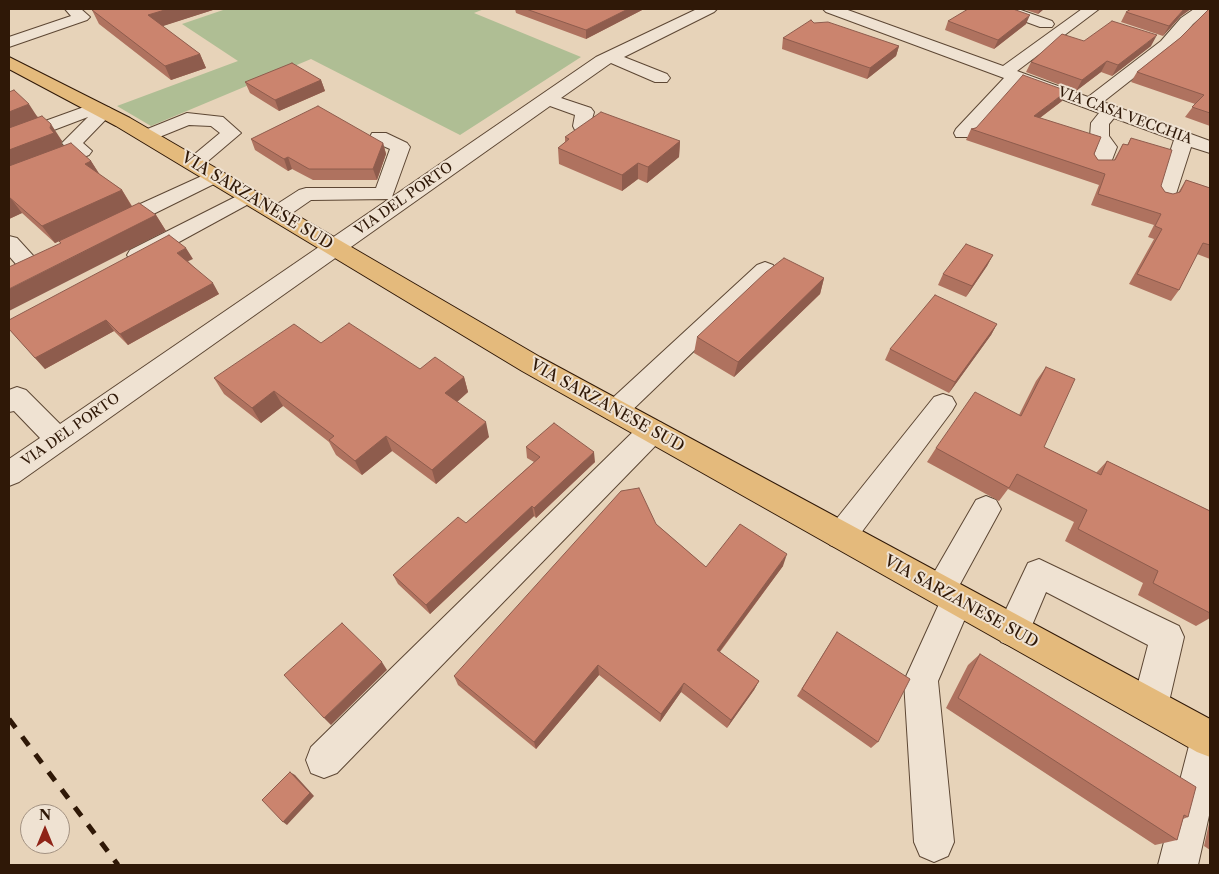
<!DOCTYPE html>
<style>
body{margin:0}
#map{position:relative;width:1219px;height:874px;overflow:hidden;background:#e7d3b9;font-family:"Libre Caslon Text",serif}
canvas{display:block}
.frame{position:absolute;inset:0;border:10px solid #2f1807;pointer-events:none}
.north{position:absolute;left:20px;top:804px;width:50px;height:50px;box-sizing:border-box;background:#efe2d2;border:1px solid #a29181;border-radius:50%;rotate:0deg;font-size:14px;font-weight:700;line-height:20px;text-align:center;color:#2f1807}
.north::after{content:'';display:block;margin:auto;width:18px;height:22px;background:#8f2418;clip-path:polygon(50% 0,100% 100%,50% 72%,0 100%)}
</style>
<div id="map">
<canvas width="1219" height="874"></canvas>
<div class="frame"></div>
<div class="north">N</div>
</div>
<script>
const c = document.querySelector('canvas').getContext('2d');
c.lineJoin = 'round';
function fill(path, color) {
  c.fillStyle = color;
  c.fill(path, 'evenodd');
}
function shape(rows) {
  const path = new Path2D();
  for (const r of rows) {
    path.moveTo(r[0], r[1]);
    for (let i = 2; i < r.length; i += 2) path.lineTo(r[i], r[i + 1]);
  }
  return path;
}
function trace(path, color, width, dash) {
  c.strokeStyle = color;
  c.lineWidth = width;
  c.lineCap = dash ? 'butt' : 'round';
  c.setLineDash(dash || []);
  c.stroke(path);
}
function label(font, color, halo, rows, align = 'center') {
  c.font = font + ' "Libre Caslon Text",serif';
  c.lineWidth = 4;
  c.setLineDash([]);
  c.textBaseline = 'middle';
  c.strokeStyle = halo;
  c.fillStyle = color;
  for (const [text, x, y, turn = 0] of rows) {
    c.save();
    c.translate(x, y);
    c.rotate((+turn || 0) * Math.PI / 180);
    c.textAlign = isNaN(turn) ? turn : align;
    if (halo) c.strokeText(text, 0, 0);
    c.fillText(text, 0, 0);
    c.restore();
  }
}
const green = shape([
 [226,9,484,9,474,13,581,57,460,135,311,59,151,126,117,106,238,61,182,24]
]);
const minor = shape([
 [65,9,81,9,90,17,87,20,9,47,9,37,71,16,65,9],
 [697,9,717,9,714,12,624,57,667,74,670,78,667,82,655,82,611,63,608,65,561,98,591,108,594,112,589,130,575,130,573,126,575,115,550,106,19,482,9,486,9,459,40,438,14,411,9,412,9,390,17,387,26,390,60,424,389,199,311,200,285,218,278,219,271,218,267,213,271,208,299,190,306,188,376,188,390,149,372,141,370,137,372,133,386,133,407,143,410,147,392,197,596,57,697,9],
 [823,9,845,9,1003,66,1082,9,1099,9,1017,71,1088,97,1161,41,1181,18,1194,9,1210,9,1193,24,1173,47,1103,102,1210,141,1210,153,1191,147,1175,197,1172,201,1165,203,1158,201,1155,197,1174,140,1114,118,1109,124,1109,136,1117,147,1110,165,1107,169,1093,169,1090,165,1097,147,1090,137,1091,123,1099,113,1018,83,970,137,956,137,954,133,956,129,1004,78,826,12,823,9],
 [1000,9,1018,9,1052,21,1054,24,1052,27,1040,27,1002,13,1000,9],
 [95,103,110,108,113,112,83,143,92,151,89,155,9,186,9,173,68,150,62,143,88,117,9,147,9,134,95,103],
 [187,113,223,117,241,133,201,167,194,169,187,167,184,163,220,133,211,126,189,125,147,142,140,140,138,136,140,132,187,113],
 [215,170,222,172,225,176,222,180,121,230,113,232,105,230,102,225,105,220,215,170],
 [249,190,256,192,259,196,256,200,146,260,138,262,130,260,127,255,130,250,249,190],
 [9,236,17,238,38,261,41,266,38,271,30,273,22,271,9,256,9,236],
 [765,262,773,265,776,270,773,275,624,418,615,421,606,418,602,411,606,404,757,265,765,262],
 [943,394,952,397,956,404,952,411,852,545,841,549,830,545,826,536,830,527,934,397,943,394],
 [652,420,662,423,666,431,662,439,337,773,324,778,311,773,306,760,311,747,642,423,652,420],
 [986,496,996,500,1001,509,959,586,968,589,973,600,938,681,954,842,948,856,934,862,920,856,914,842,904,681,939,604,929,600,924,590,976,500,986,496],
 [1039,559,1179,626,1184,637,1168,706,1162,718,1150,724,1138,718,1132,706,1148,645,1046,592,1025,642,1013,647,1001,642,996,631,1001,620,1028,563,1039,559],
 [1209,720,1210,811,1198,865,1158,865,1191,738,1196,725,1209,720]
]);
const major = shape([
 [9,57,130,118,540,357,1210,719,1210,757,1197,752,522,371,116,126,9,69,9,57]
]);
const rail = shape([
 [9,719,118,865]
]);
const wall = shape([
 [97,9,216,9,162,26,200,54,206,68,171,80,99,24,92,10],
 [515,9,644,9,586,39,516,13],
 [1023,9,1044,9,1038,14],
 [1210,9,1210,126,1185,117,1195,104,1131,82,1137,72,1180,38],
 [1126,12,1180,17,1163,36,1121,22],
 [948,21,1026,24,994,49,945,30],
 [814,23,899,46,896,56,867,79,782,49,783,38],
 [1084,41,1151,46,1112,76,1101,72,1076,91,1026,72,1031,62],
 [321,80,325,91,279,111,250,93,245,82],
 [9,92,38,117,62,141,61,143,63,146,91,161,99,174,122,190,132,206,156,215,166,231,60,243,59,241,64,239,55,243,22,213,9,219],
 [1062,101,1040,118,1094,154,1098,160,1114,160,1123,144,1127,145,1131,138,1165,192,1173,194,1178,193,1186,180,1210,188,1210,259,1197,254,1179,290,1171,301,1129,284,1154,239,1148,237,1154,225,1091,205,1099,185,966,140,971,129],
 [565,137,680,141,679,157,647,183,638,179,622,191,559,164,558,148,565,142],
 [251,139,383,143,386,154,377,180,313,180,292,169,288,171,255,150],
 [993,255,987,266,966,297,938,285,943,274],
 [193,259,188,261,219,294,128,345,114,331,45,369,9,329],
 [824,278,820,294,734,377,694,353,697,337],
 [997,324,991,335,949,393,885,360,890,349],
 [321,343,420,369,464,377,468,392,457,402,489,437,436,484,392,451,362,475,336,455,329,442,283,406,261,423,224,394,214,378],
 [1046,367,1044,447,1096,473,1107,461,1210,511,1210,618,1196,626,1138,595,1143,583,1065,541,1074,522,1008,489,999,501,927,462,936,448,1019,415,1036,381],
 [526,447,595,462,536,518,534,516,430,614,398,584,393,575,466,523,534,462,527,458],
 [656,524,706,567,783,566,720,652,759,681,754,690,727,728,681,692,660,722,599,675,536,749,458,685,454,676],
 [837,632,878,742,871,748,797,696],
 [980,654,1188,817,1183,819,1177,840,1155,845,946,708,968,665],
 [1210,819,1210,850,1204,846]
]);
const shadedWall = shape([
 [168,9,216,9,154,29,148,15],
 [628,9,644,9,586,39,586,30],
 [1040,9,1044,9,1038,14],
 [1184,9,1191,9,1180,17,1163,36,1169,26],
 [1030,15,1026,24,994,49,998,40],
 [1157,35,1151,46,1112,76,1118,65],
 [899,46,896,56,867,79,870,68],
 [200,54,206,68,171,80,165,66],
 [1107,61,1101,72,1076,91,1082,80],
 [321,80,325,91,279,111,275,100],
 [1067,91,1062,101,1029,126,1034,116],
 [29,104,40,121,9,132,9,112],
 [51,124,62,141,61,143,65,149,9,171,9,150,50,128],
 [680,141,679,157,647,183,648,167],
 [383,143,386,154,377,180,373,169],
 [288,157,292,169,288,171,284,159],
 [91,161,102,178,85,164],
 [638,163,638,179,622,191,622,175],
 [122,190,132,207,55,243,42,226],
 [9,196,22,213,9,219],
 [156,215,166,231,9,311,9,289],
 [186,248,193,259,184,263,177,253],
 [993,255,987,266,966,297,972,286],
 [824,278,820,294,734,377,738,362],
 [213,283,219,294,128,345,120,334],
 [106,320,114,331,45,369,35,358],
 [997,324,991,335,949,393,955,382],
 [464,377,468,392,449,409,445,393],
 [274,391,283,406,261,423,252,408],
 [486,422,489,437,436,484,432,470],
 [386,436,392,451,362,475,355,461],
 [594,452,595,462,536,518,534,508],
 [532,506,534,516,430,614,426,605],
 [787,554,783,566,714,659,717,650],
 [382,662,387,670,331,725,324,718],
 [598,665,599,675,536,749,534,742],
 [759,681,754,690,727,728,731,720],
 [684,683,681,692,660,722,661,714],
 [290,772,295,775,314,796,287,825,283,822]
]);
const building = shape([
 [97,9,168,9,148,15,200,54,165,66,92,10,97,9],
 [526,9,628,9,586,30,526,9],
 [968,9,1013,9,1030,15,998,40,948,21,968,9],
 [1131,9,1184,9,1169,26,1126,12,1131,9],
 [1209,9,1210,9,1210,113,1192,107,1204,95,1137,72,1180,38,1209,9],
 [811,20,814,23,828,22,899,46,870,68,783,38,811,20],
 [1112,21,1157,35,1118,65,1107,61,1082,80,1031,62,1062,34,1084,41,1112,21],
 [292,63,321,80,275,100,245,82,292,63],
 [1023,75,1067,91,1034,116,1101,137,1094,154,1098,160,1115,160,1123,144,1128,145,1131,138,1172,150,1161,186,1165,192,1173,194,1180,192,1186,180,1210,188,1210,245,1203,243,1179,290,1137,274,1162,229,1155,226,1161,214,1098,194,1105,174,971,129,976,128,1023,75],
 [14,90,29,104,9,112,9,92,14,90],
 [318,106,383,143,373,169,309,169,288,157,284,159,251,139,318,106],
 [601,112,680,141,648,167,638,163,622,175,558,148,569,139,565,137,601,112],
 [42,116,51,124,50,128,54,133,9,150,9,128,42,116],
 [71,143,91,161,85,164,122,190,42,226,9,197,9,166,71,143],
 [139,203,156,215,9,289,9,267,61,243,59,241,139,203],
 [169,235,186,248,177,253,213,283,120,334,106,320,35,358,9,329,9,320,169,235],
 [966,244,993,255,972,286,943,274,966,244],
 [784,258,824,278,738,362,697,337,766,272,784,258],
 [935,295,997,324,955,382,890,349,935,295],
 [349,323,420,369,435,357,464,377,445,393,486,422,432,470,386,436,355,461,329,440,334,436,274,391,252,408,214,378,294,324,321,343,349,323],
 [1046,367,1075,379,1044,447,1101,475,1107,461,1210,511,1210,613,1153,583,1158,571,1078,529,1087,510,1017,474,1009,488,936,448,975,392,1021,416,1046,367],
 [554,423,594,452,534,508,532,506,426,605,393,575,458,517,466,523,540,457,526,447,554,423],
 [639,488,656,524,706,567,740,524,787,554,717,650,759,681,731,720,684,683,661,714,598,665,534,742,454,676,621,491,639,488],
 [342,623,382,662,324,718,284,675,342,623],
 [837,632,910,679,878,742,802,689,837,632],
 [980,654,1196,787,1188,817,1184,815,1177,840,958,698,980,654],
 [290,772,310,793,283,822,262,800,290,772]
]);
const farStreetnames = [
 ["VIA CASA VECCHIA",1125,116,20],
 ["VIA DEL PORTO",404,199,-35],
 ["VIA DEL PORTO",71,430,-35]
];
const streetNames = [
 ["VIA SARZANESE SUD",257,201,31],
 ["VIA SARZANESE SUD",607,406,29],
 ["VIA SARZANESE SUD",961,602,29]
];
fill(green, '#afbe94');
trace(minor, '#5d4734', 2);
trace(major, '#2f1807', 2);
fill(minor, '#efe2d2');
fill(major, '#e4ba7c');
trace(rail, '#2f1807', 5, [11, 11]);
fill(wall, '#af725f');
fill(shadedWall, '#8e5c4d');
fill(building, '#cb846e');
trace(building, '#8e5c4d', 1);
label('14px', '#2f1807', '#efe2d2', farStreetnames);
label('16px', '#2f1807', '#efe2d2', streetNames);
</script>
